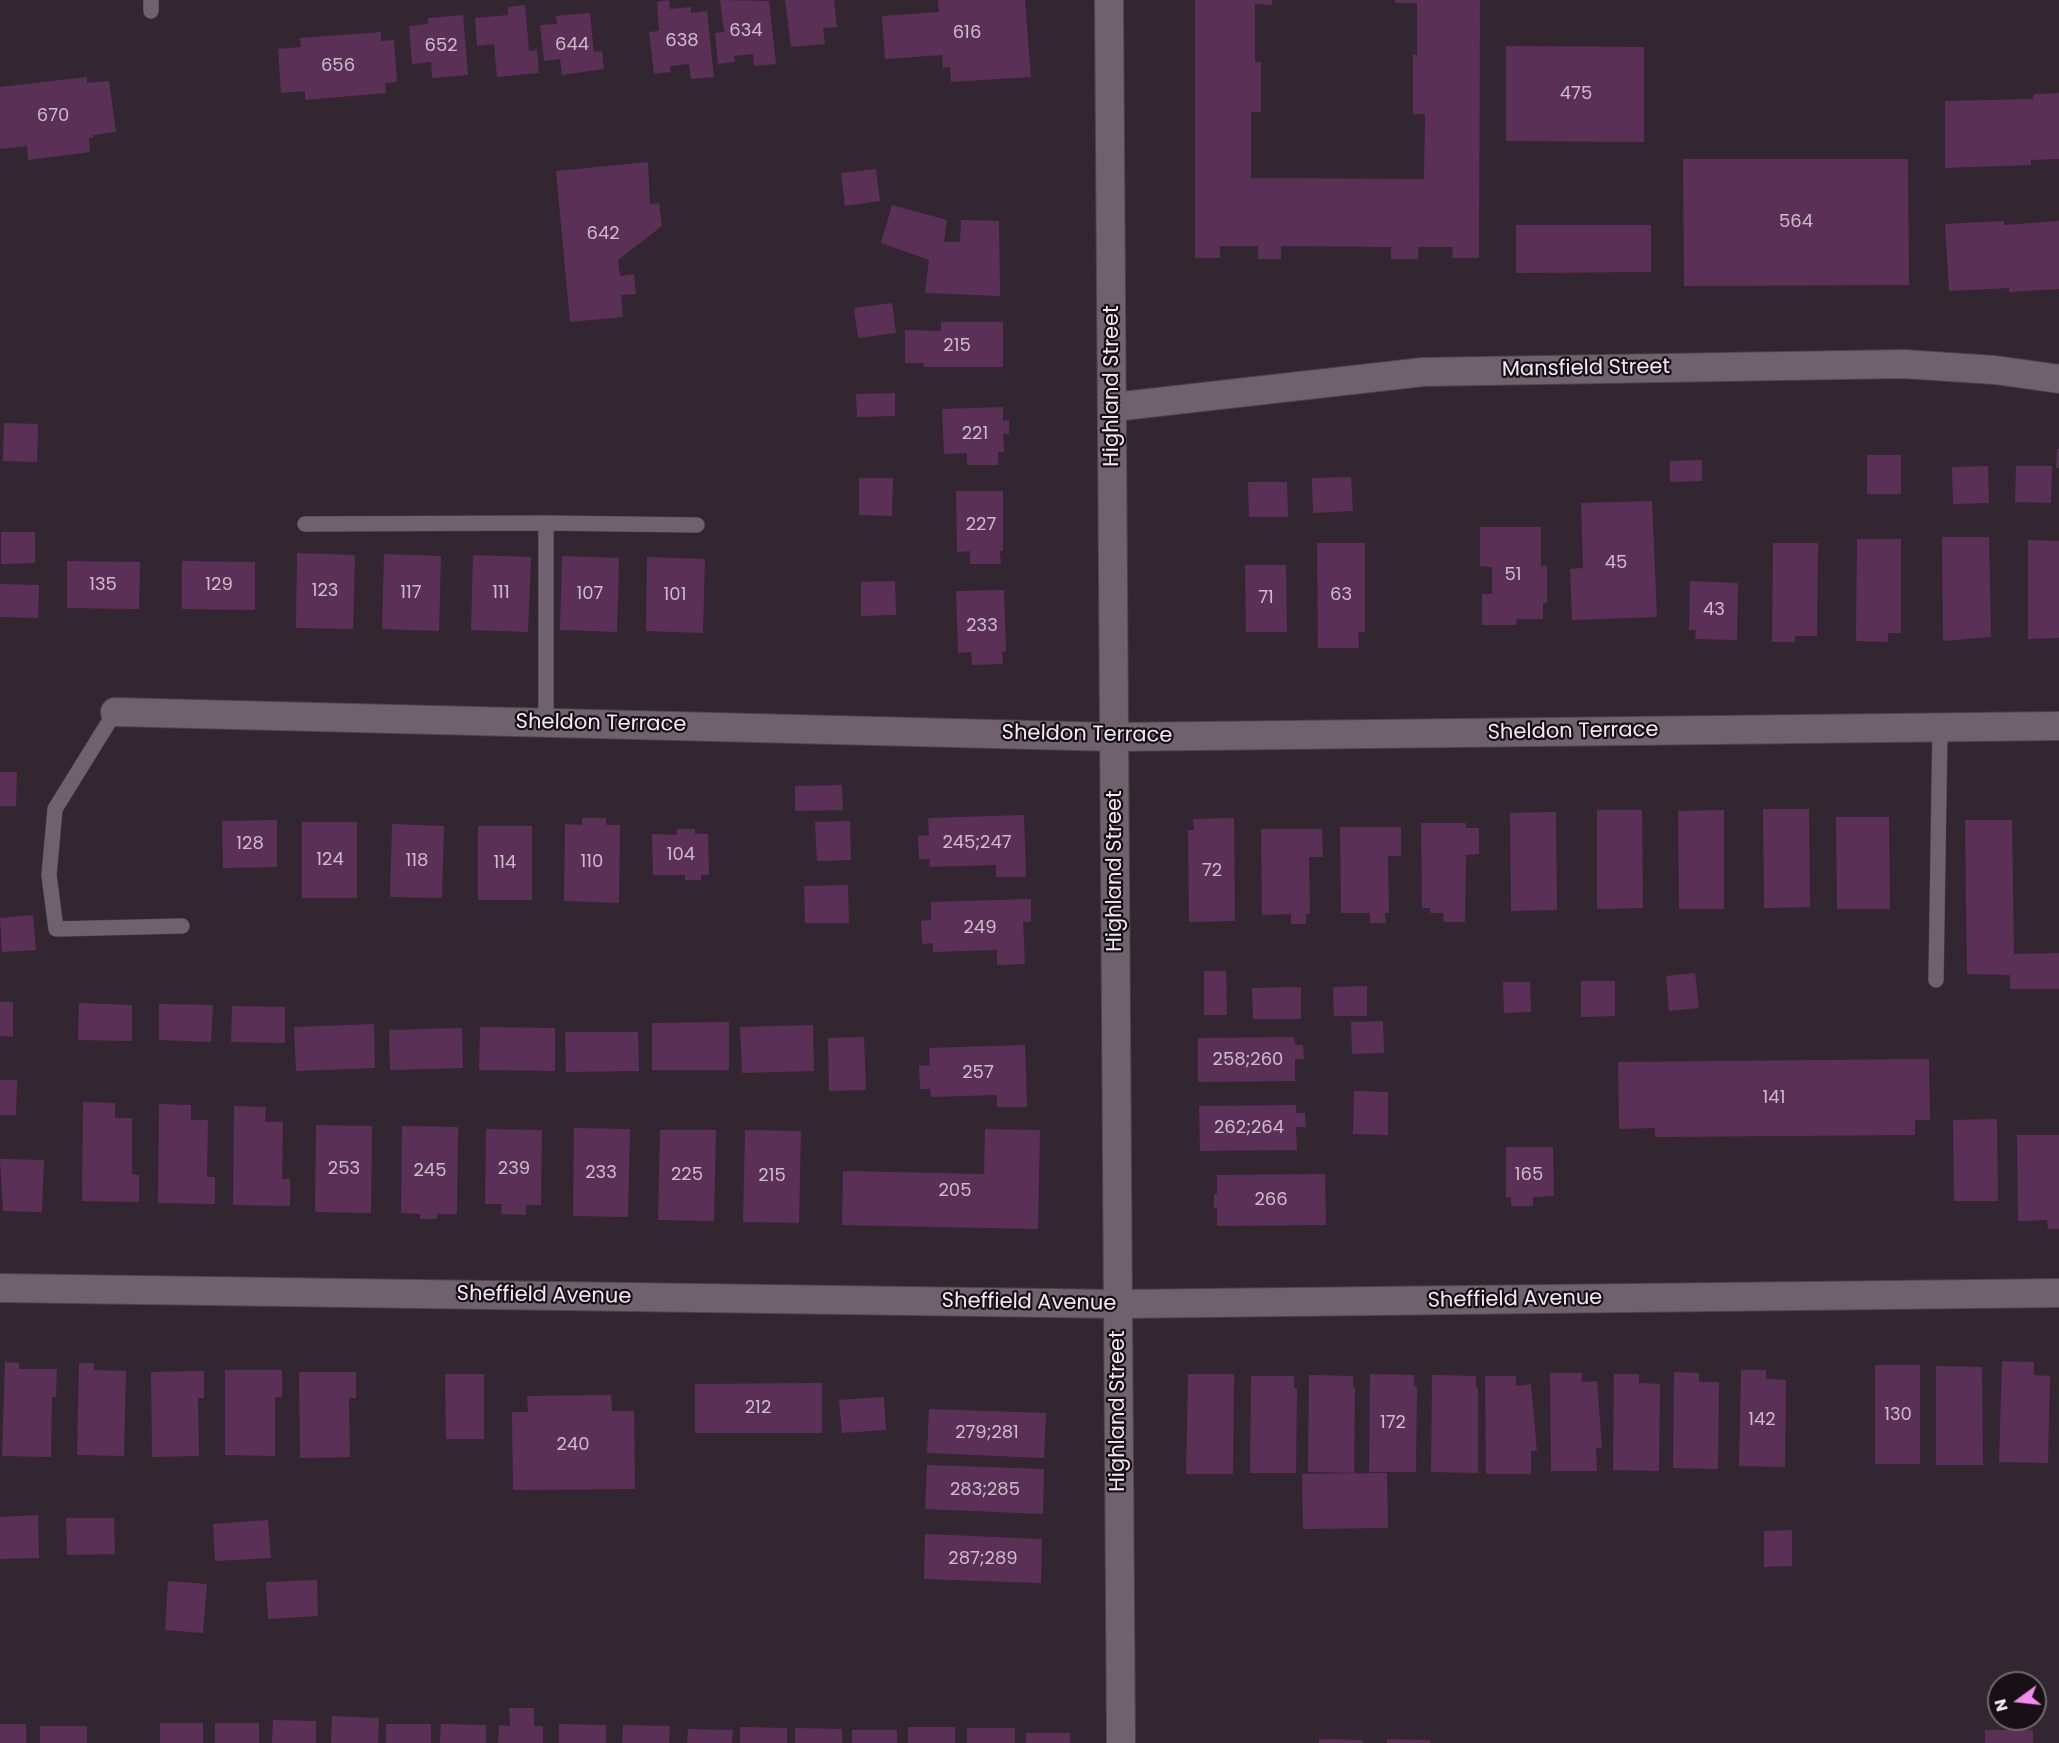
<!DOCTYPE html>
<style>
body{margin:0}
#map{position:relative;width:2059px;height:1743px;overflow:hidden;background:#322631;font-family:Poppins,sans-serif}
canvas{display:block}
.north{position:absolute;left:1987px;top:1671px;width:60px;height:60px;box-sizing:border-box;background:#171116;border:2px solid #6f686e;border-radius:50%;rotate:255deg;font-size:16px;font-weight:700;line-height:24px;text-align:center;color:#f2eaf1}
.north::after{content:'';display:block;margin:auto;width:21px;height:27px;background:#f689ed;clip-path:polygon(50% 0,100% 100%,50% 72%,0 100%)}
</style>
<div id="map">
<canvas width="2059" height="1743"></canvas>
<div class="north">N</div>
</div>
<script>
const c = document.querySelector('canvas').getContext('2d');
c.lineJoin = 'round';
function fill(path, color) {
  c.fillStyle = color;
  c.fill(path, 'evenodd');
}
function shape(rows) {
  const path = new Path2D();
  for (const r of rows) {
    path.moveTo(r[0], r[1]);
    for (let i = 2; i < r.length; i += 2) path.lineTo(r[i], r[i + 1]);
  }
  return path;
}
function trace(path, color, width, dash) {
  c.strokeStyle = color;
  c.lineWidth = width;
  c.lineCap = dash ? 'butt' : 'round';
  c.setLineDash(dash || []);
  c.stroke(path);
}
function label(font, color, halo, rows, align = 'center') {
  c.font = font + ' Poppins,sans-serif';
  c.lineWidth = 4.5;
  c.setLineDash([]);
  c.textBaseline = 'middle';
  c.strokeStyle = halo;
  c.fillStyle = color;
  for (const [text, x, y, turn = 0] of rows) {
    c.save();
    c.translate(x, y);
    c.rotate((+turn || 0) * Math.PI / 180);
    c.textAlign = isNaN(turn) ? turn : align;
    if (halo) c.strokeText(text, 0, 0);
    c.fillText(text, 0, 0);
    c.restore();
  }
}
const building = shape([
 [669,0,670,9,691,7,691,13,707,11,714,77,691,79,689,64,670,66,671,72,654,74,649,32,659,31,657,2],
 [720,0,769,1,776,64,754,66,753,54,734,56,735,62,718,64,715,33,724,32],
 [785,0,834,0,837,27,823,28,825,44,791,47],
 [938,0,1025,0,1031,77,951,82,950,67,943,68,942,55,885,59,882,16,939,12],
 [1195,0,1272,0,1272,5,1255,4,1255,62,1261,62,1261,112,1251,112,1251,178,1424,179,1425,114,1413,114,1413,54,1417,55,1417,3,1395,3,1395,0,1480,0,1479,258,1452,258,1453,247,1418,247,1418,259,1391,259,1391,247,1281,246,1281,259,1258,259,1258,246,1220,246,1220,258,1195,258],
 [525,5,529,51,537,50,539,73,497,77,494,44,477,46,475,18,508,15,508,7],
 [590,13,594,52,602,51,604,69,562,75,560,59,544,61,540,25,557,24,556,16],
 [463,15,468,75,432,78,431,62,412,64,409,26,428,24,428,18],
 [381,32,381,41,394,40,397,82,385,83,386,93,305,100,305,91,281,93,278,49,301,47,300,38],
 [1506,46,1644,47,1644,142,1506,141],
 [87,77,87,83,109,81,116,132,93,135,94,137,89,138,90,152,28,160,27,146,0,149,0,87],
 [2059,93,2059,159,2031,160,2031,165,1945,168,1945,101,2033,99,2034,94],
 [1683,159,1908,159,1909,285,1684,286],
 [648,162,650,204,659,203,662,226,618,260,620,276,634,274,636,294,621,295,623,317,570,322,556,171],
 [876,169,880,201,845,206,841,173],
 [892,205,947,220,944,242,960,242,961,220,999,221,1000,296,925,293,929,260,881,243],
 [2004,221,2004,225,2059,221,2059,289,2009,292,2009,288,1949,291,1945,224],
 [1516,225,1651,225,1651,272,1516,273],
 [892,303,896,333,858,338,854,308],
 [941,322,1003,322,1003,367,924,367,923,363,905,363,905,330,941,331],
 [895,393,895,416,857,417,856,394],
 [1003,407,1003,421,1009,420,1009,434,1003,434,1004,452,998,452,998,465,967,465,967,453,944,454,942,409],
 [4,423,38,424,37,462,3,461],
 [2057,449,2059,449,2059,468,2056,468],
 [1867,455,1901,455,1901,494,1867,494],
 [1702,460,1702,481,1670,482,1670,461],
 [1988,466,1989,503,1953,504,1952,467],
 [2016,466,2052,466,2051,503,2015,502],
 [1351,477,1353,511,1313,513,1312,478],
 [859,478,893,478,892,516,859,515],
 [1248,482,1287,482,1288,517,1249,517],
 [956,491,1003,491,1003,551,1000,551,1001,564,970,564,970,551,957,552],
 [1652,501,1657,617,1572,620,1570,569,1583,568,1581,503],
 [1480,527,1541,527,1541,566,1547,566,1547,603,1543,603,1543,619,1517,619,1516,625,1482,625,1482,594,1492,594,1492,567,1480,566],
 [1,532,35,532,35,563,1,564],
 [1942,537,1989,537,1991,637,1943,641],
 [1857,539,1901,539,1901,633,1888,633,1888,642,1856,641],
 [2028,540,2059,541,2059,638,2028,639],
 [1317,543,1365,543,1365,632,1358,632,1359,648,1318,648],
 [1773,543,1818,543,1817,636,1795,636,1795,642,1772,642],
 [297,553,355,555,353,629,296,628],
 [384,554,441,556,439,631,382,629],
 [473,555,531,557,528,632,471,630],
 [562,556,619,558,617,632,560,630],
 [647,557,705,559,703,633,646,631],
 [67,561,140,562,139,609,67,608],
 [182,561,255,562,255,610,182,609],
 [1245,565,1286,565,1287,632,1246,632],
 [895,581,896,615,861,616,861,582],
 [1690,581,1738,583,1737,640,1695,639,1696,630,1689,630],
 [0,584,39,585,38,618,0,617],
 [1004,590,1006,651,1002,652,1003,664,972,665,971,652,958,653,956,591],
 [0,772,17,772,16,806,0,806],
 [842,785,843,810,795,811,795,786],
 [1763,809,1809,809,1810,907,1764,908],
 [1597,810,1642,810,1643,908,1597,909],
 [1724,810,1724,909,1679,909,1678,811],
 [1556,812,1557,910,1511,911,1510,813],
 [1024,815,1026,877,996,877,996,865,929,867,930,859,919,859,918,836,929,835,928,818],
 [1836,817,1889,817,1890,909,1837,909],
 [582,818,606,818,606,825,620,825,619,903,564,901,565,824,582,825],
 [1234,818,1235,921,1189,922,1188,830,1194,830,1193,819],
 [277,820,277,867,223,868,222,821],
 [1965,820,2012,820,2014,954,2059,953,2059,989,2010,989,2010,975,1967,974],
 [850,821,851,860,817,861,815,822],
 [302,822,357,822,357,898,302,898],
 [1421,823,1466,823,1466,828,1479,828,1479,854,1466,855,1465,922,1444,922,1443,913,1430,913,1430,908,1422,908],
 [392,824,444,826,442,898,390,897],
 [478,826,532,826,532,900,478,900],
 [1340,827,1401,827,1401,856,1388,856,1389,913,1385,913,1386,923,1370,923,1370,913,1341,913],
 [677,829,695,829,695,834,708,834,709,875,701,875,701,880,685,880,685,875,653,875,652,834,677,835],
 [1261,829,1322,829,1323,857,1309,857,1310,914,1306,914,1306,924,1291,924,1291,914,1262,915],
 [848,885,849,923,805,923,804,886],
 [1031,899,1031,922,1023,922,1025,964,997,965,997,950,933,952,933,943,922,944,921,921,931,920,931,902],
 [33,915,36,950,2,952,0,918],
 [1204,971,1226,971,1227,1015,1204,1015],
 [1695,973,1699,1008,1669,1011,1666,976],
 [1581,981,1615,981,1615,1016,1581,1017],
 [1503,982,1530,982,1531,1012,1504,1013],
 [1367,986,1367,1016,1334,1016,1333,987],
 [1301,987,1301,1019,1253,1019,1252,988],
 [0,1002,13,1002,13,1037,0,1036],
 [79,1003,132,1005,132,1041,78,1040],
 [159,1004,213,1005,211,1042,159,1040],
 [232,1006,285,1007,285,1043,231,1042],
 [1383,1021,1384,1053,1352,1054,1351,1022],
 [729,1022,729,1070,652,1070,652,1023],
 [374,1024,375,1068,296,1071,294,1027],
 [813,1025,814,1071,742,1073,740,1027],
 [480,1027,555,1028,555,1071,479,1070],
 [462,1028,463,1068,390,1070,389,1030],
 [565,1032,638,1032,639,1071,566,1072],
 [864,1037,866,1090,829,1091,828,1038],
 [1294,1037,1295,1045,1303,1045,1304,1059,1295,1059,1295,1081,1198,1082,1198,1038],
 [1025,1045,1027,1107,997,1107,997,1095,931,1097,930,1089,920,1089,919,1066,930,1065,929,1048],
 [1929,1059,1930,1120,1915,1120,1915,1135,1655,1137,1655,1128,1619,1129,1618,1062],
 [0,1080,17,1080,16,1115,0,1115],
 [1354,1091,1388,1092,1388,1135,1353,1134],
 [83,1102,115,1103,115,1118,132,1118,132,1174,139,1175,139,1202,82,1201],
 [159,1104,191,1105,191,1120,208,1120,207,1177,215,1177,215,1204,158,1203],
 [1296,1105,1296,1113,1305,1113,1306,1127,1296,1127,1297,1150,1200,1151,1199,1106],
 [234,1106,266,1107,265,1122,283,1122,282,1179,290,1179,290,1206,233,1205],
 [1997,1119,1998,1201,1954,1201,1953,1120],
 [316,1125,372,1126,371,1213,315,1212],
 [402,1126,458,1127,457,1214,437,1214,437,1219,420,1219,420,1214,401,1213],
 [574,1128,630,1129,628,1217,573,1216],
 [486,1129,542,1130,541,1205,526,1205,526,1215,501,1214,502,1204,485,1204],
 [985,1129,1040,1130,1038,1229,842,1225,843,1171,984,1174],
 [660,1130,716,1130,714,1221,658,1220],
 [745,1130,801,1131,799,1223,743,1222],
 [2017,1135,2059,1135,2059,1229,2048,1229,2047,1220,2018,1221],
 [1506,1147,1553,1147,1554,1196,1533,1197,1533,1206,1511,1206,1511,1197,1506,1197],
 [0,1159,44,1160,42,1212,3,1211],
 [1325,1174,1326,1225,1217,1226,1217,1208,1214,1208,1214,1194,1217,1194,1217,1175],
 [2002,1361,2034,1362,2034,1375,2050,1376,2048,1463,1999,1462],
 [5,1362,19,1363,19,1369,57,1369,56,1397,52,1397,51,1457,2,1456],
 [79,1363,94,1363,94,1370,126,1371,124,1456,77,1455],
 [1875,1365,1920,1365,1920,1464,1875,1464],
 [1936,1366,1982,1367,1983,1465,1936,1465],
 [225,1370,282,1370,282,1397,275,1397,275,1456,225,1455],
 [1741,1370,1766,1370,1766,1379,1786,1380,1785,1467,1739,1466],
 [204,1371,204,1398,198,1398,199,1456,152,1457,151,1372],
 [299,1372,356,1372,356,1398,349,1398,350,1457,300,1458],
 [1674,1372,1699,1373,1699,1382,1719,1382,1718,1469,1673,1468],
 [1550,1373,1582,1373,1581,1382,1597,1381,1602,1448,1596,1448,1597,1471,1551,1471],
 [445,1374,484,1374,484,1439,446,1439],
 [1188,1374,1234,1374,1233,1474,1186,1474],
 [1370,1374,1414,1375,1414,1386,1417,1387,1416,1472,1369,1472],
 [1614,1374,1639,1374,1639,1383,1660,1384,1659,1471,1613,1470],
 [1309,1375,1353,1376,1353,1388,1355,1387,1354,1473,1308,1472],
 [1432,1375,1476,1376,1476,1387,1478,1388,1478,1473,1431,1472],
 [1251,1376,1294,1376,1294,1388,1297,1388,1296,1473,1250,1473],
 [1485,1376,1516,1376,1516,1386,1531,1384,1537,1451,1531,1451,1531,1474,1486,1474],
 [822,1383,822,1433,695,1433,695,1384],
 [611,1395,612,1411,634,1411,635,1489,513,1490,512,1412,528,1412,527,1396],
 [884,1397,886,1430,842,1433,839,1400],
 [929,1409,1046,1413,1044,1458,927,1453],
 [927,1465,1044,1469,1043,1514,925,1509],
 [1387,1473,1388,1528,1303,1529,1302,1474],
 [38,1515,39,1558,0,1559,0,1517],
 [66,1518,114,1518,115,1554,67,1555],
 [268,1520,271,1558,215,1561,213,1524],
 [1792,1530,1792,1566,1764,1567,1764,1531],
 [925,1534,1042,1539,1041,1583,924,1579],
 [317,1580,318,1616,268,1619,266,1582],
 [168,1581,207,1584,203,1633,165,1630],
 [509,1708,534,1708,534,1726,543,1726,543,1743,498,1743,499,1725,510,1726],
 [332,1716,379,1718,378,1743,331,1743],
 [273,1720,316,1721,316,1743,272,1743],
 [160,1723,203,1723,203,1743,160,1743],
 [215,1723,259,1723,259,1743,215,1743],
 [0,1724,26,1724,26,1743,0,1743],
 [386,1724,431,1724,431,1743,386,1743],
 [441,1724,486,1725,486,1743,440,1743],
 [559,1724,606,1725,606,1743,559,1743],
 [623,1725,670,1726,669,1743,622,1743],
 [40,1726,87,1726,87,1743,40,1743],
 [740,1727,787,1728,787,1743,740,1743],
 [908,1727,955,1727,955,1743,908,1743],
 [795,1728,842,1729,842,1743,795,1743],
 [967,1728,1015,1728,1015,1743,967,1743],
 [688,1729,733,1730,732,1743,687,1743],
 [852,1730,897,1730,897,1743,852,1743],
 [1985,1730,2033,1730,2033,1743,1985,1743],
 [1026,1733,1070,1733,1070,1743,1026,1743],
 [1319,1739,1363,1740,1363,1743,1319,1743],
 [1387,1739,1430,1740,1430,1743,1387,1743]
]);
const lane = shape([
 [151,0,151,11],
 [546,523,697,525],
 [305,524,546,523,546,722],
 [115,712,55,809,49,875,56,929,182,926],
 [1936,980,1940,727]
]);
const street = shape([
 [1109,0,1121,1743],
 [1114,407,1423,372,1903,364,1995,370,2059,379],
 [115,712,1114,737,2059,726],
 [0,1288,1119,1304,2059,1293]
]);
const numberNames = [
 ["634",746,31],
 ["616",967,33],
 ["638",682,41],
 ["644",572,45],
 ["652",441,46],
 ["656",338,66],
 ["475",1576,94],
 ["670",53,116],
 ["564",1796,222],
 ["642",603,234],
 ["215",957,346],
 ["221",975,434],
 ["227",981,525],
 ["45",1616,563],
 ["51",1513,575],
 ["135",103,585],
 ["129",219,585],
 ["123",325,591],
 ["117",411,593],
 ["111",501,593],
 ["107",590,594],
 ["101",675,595],
 ["63",1341,595],
 ["71",1266,598],
 ["43",1714,610],
 ["233",982,626],
 ["245;247",977,843],
 ["128",250,844],
 ["104",681,855],
 ["124",330,860],
 ["118",417,861],
 ["110",592,862],
 ["114",505,863],
 ["72",1212,871],
 ["249",980,928],
 ["258;260",1248,1060],
 ["257",978,1073],
 ["141",1774,1098],
 ["262;264",1249,1128],
 ["253",344,1169],
 ["239",514,1169],
 ["245",430,1171],
 ["233",601,1173],
 ["225",687,1175],
 ["165",1529,1175],
 ["215",772,1176],
 ["205",955,1191],
 ["266",1271,1200],
 ["212",758,1408],
 ["130",1898,1415],
 ["142",1762,1420],
 ["172",1393,1423],
 ["279;281",987,1433],
 ["240",573,1445],
 ["283;285",985,1490],
 ["287;289",983,1559]
];
const streetNames = [
 ["Mansfield Street",1586,369,-1],
 ["Highland Street",1113,386,-90],
 ["Sheldon Terrace",601,724,1],
 ["Sheldon Terrace",1573,732,-1],
 ["Sheldon Terrace",1087,735,1],
 ["Highland Street",1116,871,-90],
 ["Sheffield Avenue",544,1296,1],
 ["Sheffield Avenue",1515,1300,-1],
 ["Sheffield Avenue",1029,1303,1],
 ["Highland Street",1119,1411,-90]
];
fill(building, '#5b3057');
trace(lane, '#4e444d', 16);
trace(street, '#4e444d', 30);
trace(lane, '#6f626e', 15);
trace(street, '#6f626e', 28);
label('18px', '#ccbcca', null, numberNames);
label('21px', '#f2eaf1', '#171116', streetNames);
</script>
